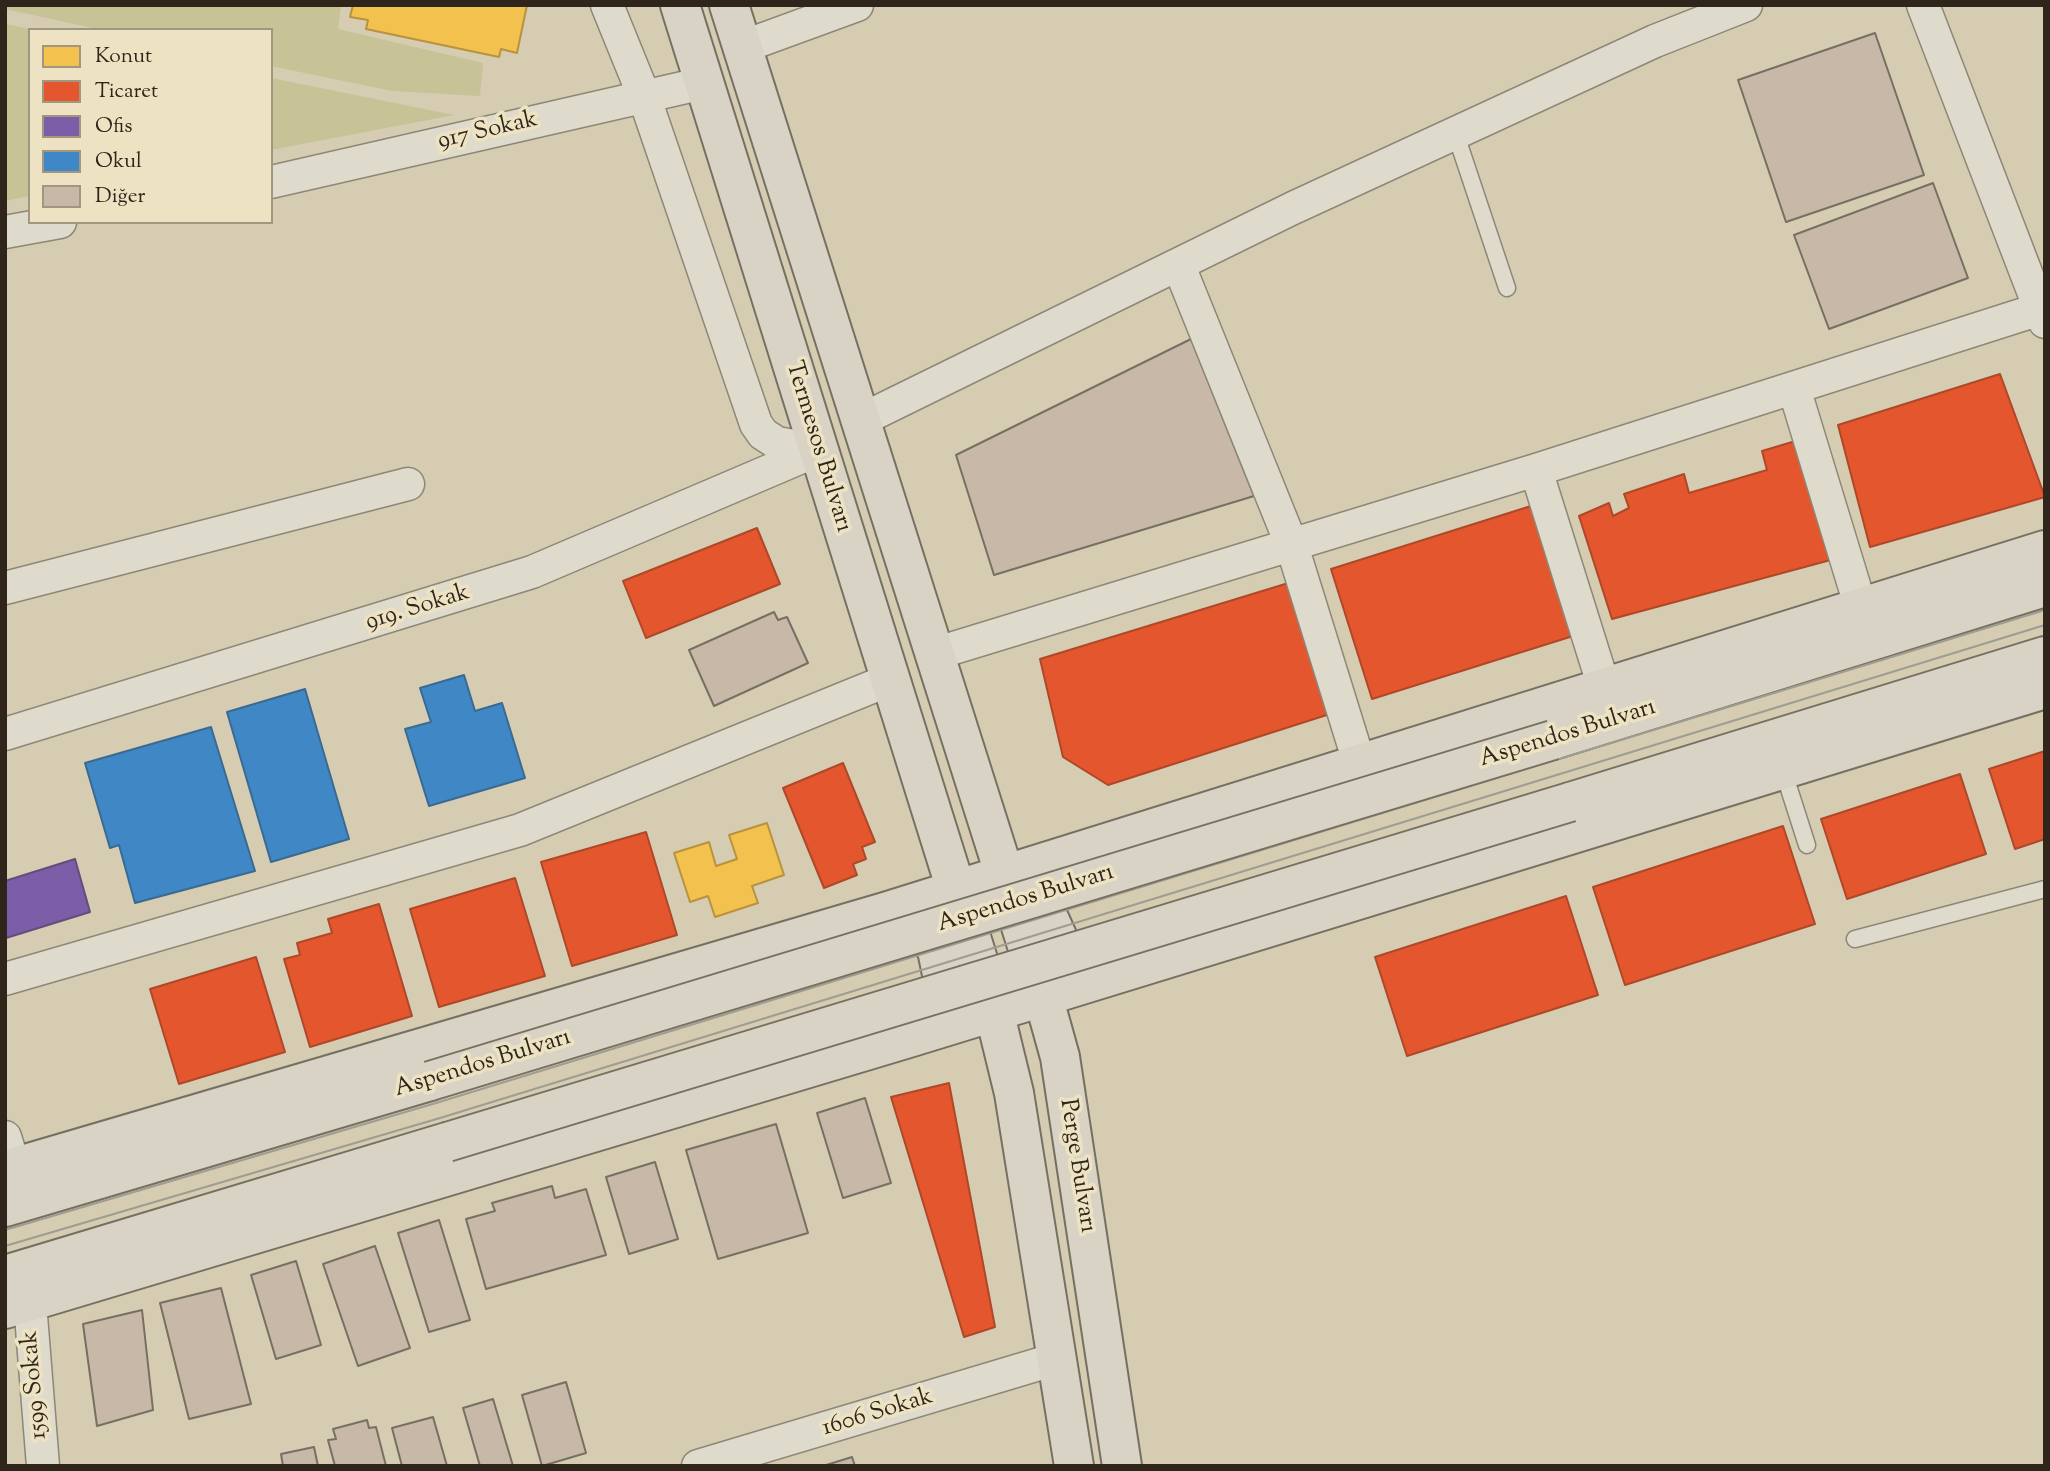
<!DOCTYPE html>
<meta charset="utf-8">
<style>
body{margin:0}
#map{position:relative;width:2050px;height:1471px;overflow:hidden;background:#d5ccb2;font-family:"Sorts Mill Goudy",serif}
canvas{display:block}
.frame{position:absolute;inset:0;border:7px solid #2f251b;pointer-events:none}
.legend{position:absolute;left:28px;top:28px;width:245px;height:196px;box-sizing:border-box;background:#ede3c3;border:2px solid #a19780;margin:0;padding:9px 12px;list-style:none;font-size:21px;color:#2f251b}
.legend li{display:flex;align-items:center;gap:14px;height:35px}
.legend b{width:35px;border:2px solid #a19780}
</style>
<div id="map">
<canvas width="2050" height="1471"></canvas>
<div class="frame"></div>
<ul class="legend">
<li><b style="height:19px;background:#f2c14e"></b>Konut</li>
<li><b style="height:19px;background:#e4572e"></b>Ticaret</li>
<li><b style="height:19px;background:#7b5ea7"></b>Ofis</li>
<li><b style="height:19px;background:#3f88c5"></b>Okul</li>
<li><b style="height:19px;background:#c8b8a8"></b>Diğer</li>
</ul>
</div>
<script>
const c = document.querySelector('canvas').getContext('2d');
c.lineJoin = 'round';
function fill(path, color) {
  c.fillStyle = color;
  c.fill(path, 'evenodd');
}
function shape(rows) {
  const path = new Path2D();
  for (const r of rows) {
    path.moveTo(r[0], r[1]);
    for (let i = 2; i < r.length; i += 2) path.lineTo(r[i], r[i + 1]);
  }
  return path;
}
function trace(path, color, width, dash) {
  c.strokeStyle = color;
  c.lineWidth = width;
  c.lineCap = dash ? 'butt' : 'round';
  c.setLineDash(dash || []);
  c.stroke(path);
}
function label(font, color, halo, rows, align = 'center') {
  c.font = font + ' "Sorts Mill Goudy",serif';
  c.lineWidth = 7;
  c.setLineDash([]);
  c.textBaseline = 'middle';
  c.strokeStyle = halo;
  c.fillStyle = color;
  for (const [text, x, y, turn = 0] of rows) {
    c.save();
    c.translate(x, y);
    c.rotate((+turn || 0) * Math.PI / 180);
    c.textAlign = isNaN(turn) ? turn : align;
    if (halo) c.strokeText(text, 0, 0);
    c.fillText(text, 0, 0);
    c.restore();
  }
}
const green = shape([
 [5,5,341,5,338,29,483,63,480,96,392,91,271,66,271,30,102,30,5,9],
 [5,24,34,30,30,30,30,196,5,201],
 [271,78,454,115,271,150]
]);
const homes = shape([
 [353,5,527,5,517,53,501,49,499,57,366,29,368,20,350,17,353,5],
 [767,823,784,875,752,886,758,903,715,917,708,896,690,902,674,853,709,842,716,866,737,859,729,835,767,823]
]);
const shops = shape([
 [2000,374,2045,497,1870,547,1838,425,2000,374],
 [1799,440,1838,558,1612,619,1579,516,1609,503,1613,516,1629,508,1624,494,1684,474,1689,493,1767,470,1762,451,1799,440],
 [1531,506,1573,636,1372,699,1331,569,1531,506],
 [757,528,780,584,646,638,623,581,757,528],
 [1295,581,1336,712,1108,785,1063,757,1040,659,1295,581],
 [2045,751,2045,839,2015,849,1989,769,2045,751],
 [843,763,875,842,862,847,866,859,853,864,857,875,824,888,783,788,843,763],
 [1960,774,1986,854,1847,899,1821,819,1960,774],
 [1783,826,1815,924,1625,985,1593,887,1783,826],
 [646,832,677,935,572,966,541,862,646,832],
 [515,878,545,976,439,1007,410,909,515,878],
 [1566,896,1598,995,1407,1056,1375,957,1566,896],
 [379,904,412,1016,310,1047,284,959,300,955,297,943,332,933,328,919,379,904],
 [256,957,285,1052,179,1084,150,989,256,957],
 [949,1083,995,1327,964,1337,891,1097,949,1083]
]);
const offices = shape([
 [75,859,90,912,6,938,5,881,75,859]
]);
const schools = shape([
 [464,675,475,711,502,703,525,778,429,806,405,729,431,722,420,688,464,675],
 [305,689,349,839,271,862,227,712,305,689],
 [211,727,255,871,135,903,119,845,110,848,85,763,211,727]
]);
const building = shape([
 [1875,33,1924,175,1786,222,1738,80,1875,33],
 [1933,183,1968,278,1829,329,1794,235,1933,183],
 [1191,339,1254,496,994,575,956,455,1191,339],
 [774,612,778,620,787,617,808,663,714,706,689,650,774,612],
 [865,1098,891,1183,843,1198,817,1113,865,1098],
 [776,1124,808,1233,718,1259,686,1150,776,1124],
 [655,1162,678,1239,629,1254,606,1177,655,1162],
 [552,1186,555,1198,586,1189,606,1255,486,1289,466,1219,495,1211,492,1203,552,1186],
 [439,1220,470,1320,429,1332,398,1233,439,1220],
 [375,1246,410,1348,358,1366,323,1264,375,1246],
 [296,1261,321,1345,276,1359,251,1275,296,1261],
 [221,1288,251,1404,189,1419,160,1303,221,1288],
 [142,1310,153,1410,97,1426,83,1324,142,1310],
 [566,1382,586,1453,542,1466,522,1395,566,1382],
 [493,1399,513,1466,480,1466,463,1408,493,1399],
 [433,1417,447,1466,402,1466,392,1428,433,1417],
 [367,1420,369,1428,376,1427,386,1466,335,1466,328,1440,336,1439,333,1429,367,1420],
 [314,1447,318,1466,283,1466,281,1454,314,1447],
 [852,1457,855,1466,823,1466,852,1457]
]);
const service = shape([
 [1456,135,1507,288],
 [1783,770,1807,845],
 [1855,939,2045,889]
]);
const minor = shape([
 [607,5,644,96,756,424,763,434,777,443,818,450],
 [1923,5,2045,322],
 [742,47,857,5],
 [271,182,704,83],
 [5,232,60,222],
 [1179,266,1292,546,1359,762],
 [1794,388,1861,608],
 [859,421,1293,208,1655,41,1746,5],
 [1536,470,1604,687],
 [5,588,408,484],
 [934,654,1536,470,2040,309],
 [5,734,532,572,818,450],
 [5,979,520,830,889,680],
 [5,1137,14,1166],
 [30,1303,43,1466],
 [698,1466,1056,1359]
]);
const primary = shape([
 [680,5,994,1011,1014,1093,1074,1466],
 [729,5,1043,996,1060,1057,1122,1466],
 [1553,740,2045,587],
 [1570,802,2045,656],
 [1059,866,1049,876,1046,912,1060,943,1085,970,1093,970],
 [900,915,917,919,937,950,944,984,937,1019,933,1021],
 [5,1170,885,912,2045,550],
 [5,1207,430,1081],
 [5,1275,447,1142],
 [5,1309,912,1037,2045,689]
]);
const tram = shape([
 [5,1230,436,1103,2045,610],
 [5,1246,440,1118,2045,625]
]);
const primaryBridge = shape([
 [430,1081,1553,740],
 [447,1142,1570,802]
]);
const streetNames = [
 ["917 Sokak",488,132,-13],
 ["Termesos Bulvarı",817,447,73],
 ["919. Sokak",418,609,-17],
 ["Aspendos Bulvarı",1568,735,-17],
 ["Aspendos Bulvarı",1026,900,-17],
 ["Aspendos Bulvarı",483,1065,-17],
 ["Perge Bulvarı",1076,1166,81],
 ["1599 Sokak",36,1385,-95],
 ["1606 Sokak",878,1414,-17]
];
fill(green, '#c7c396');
fill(homes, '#f2c14e');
trace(homes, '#b8923f', 2);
fill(shops, '#e4572e');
trace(shops, '#ae4828', 2);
fill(offices, '#7b5ea7');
trace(offices, '#644d7d', 2);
fill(schools, '#3f88c5');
trace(schools, '#3a6a92', 2);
fill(building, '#c8b8a8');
trace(building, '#767063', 2);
trace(service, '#8d8777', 19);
trace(minor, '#8d8777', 35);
trace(primary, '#767063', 42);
trace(service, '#dedacc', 16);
trace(minor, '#dedacc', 32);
trace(primary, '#d8d3c4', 38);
trace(tram, '#9f9c91', 2);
trace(primaryBridge, '#767063', 42, []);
trace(primaryBridge, '#d8d3c4', 38);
label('24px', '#2f251b', '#ede3c3', streetNames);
</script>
